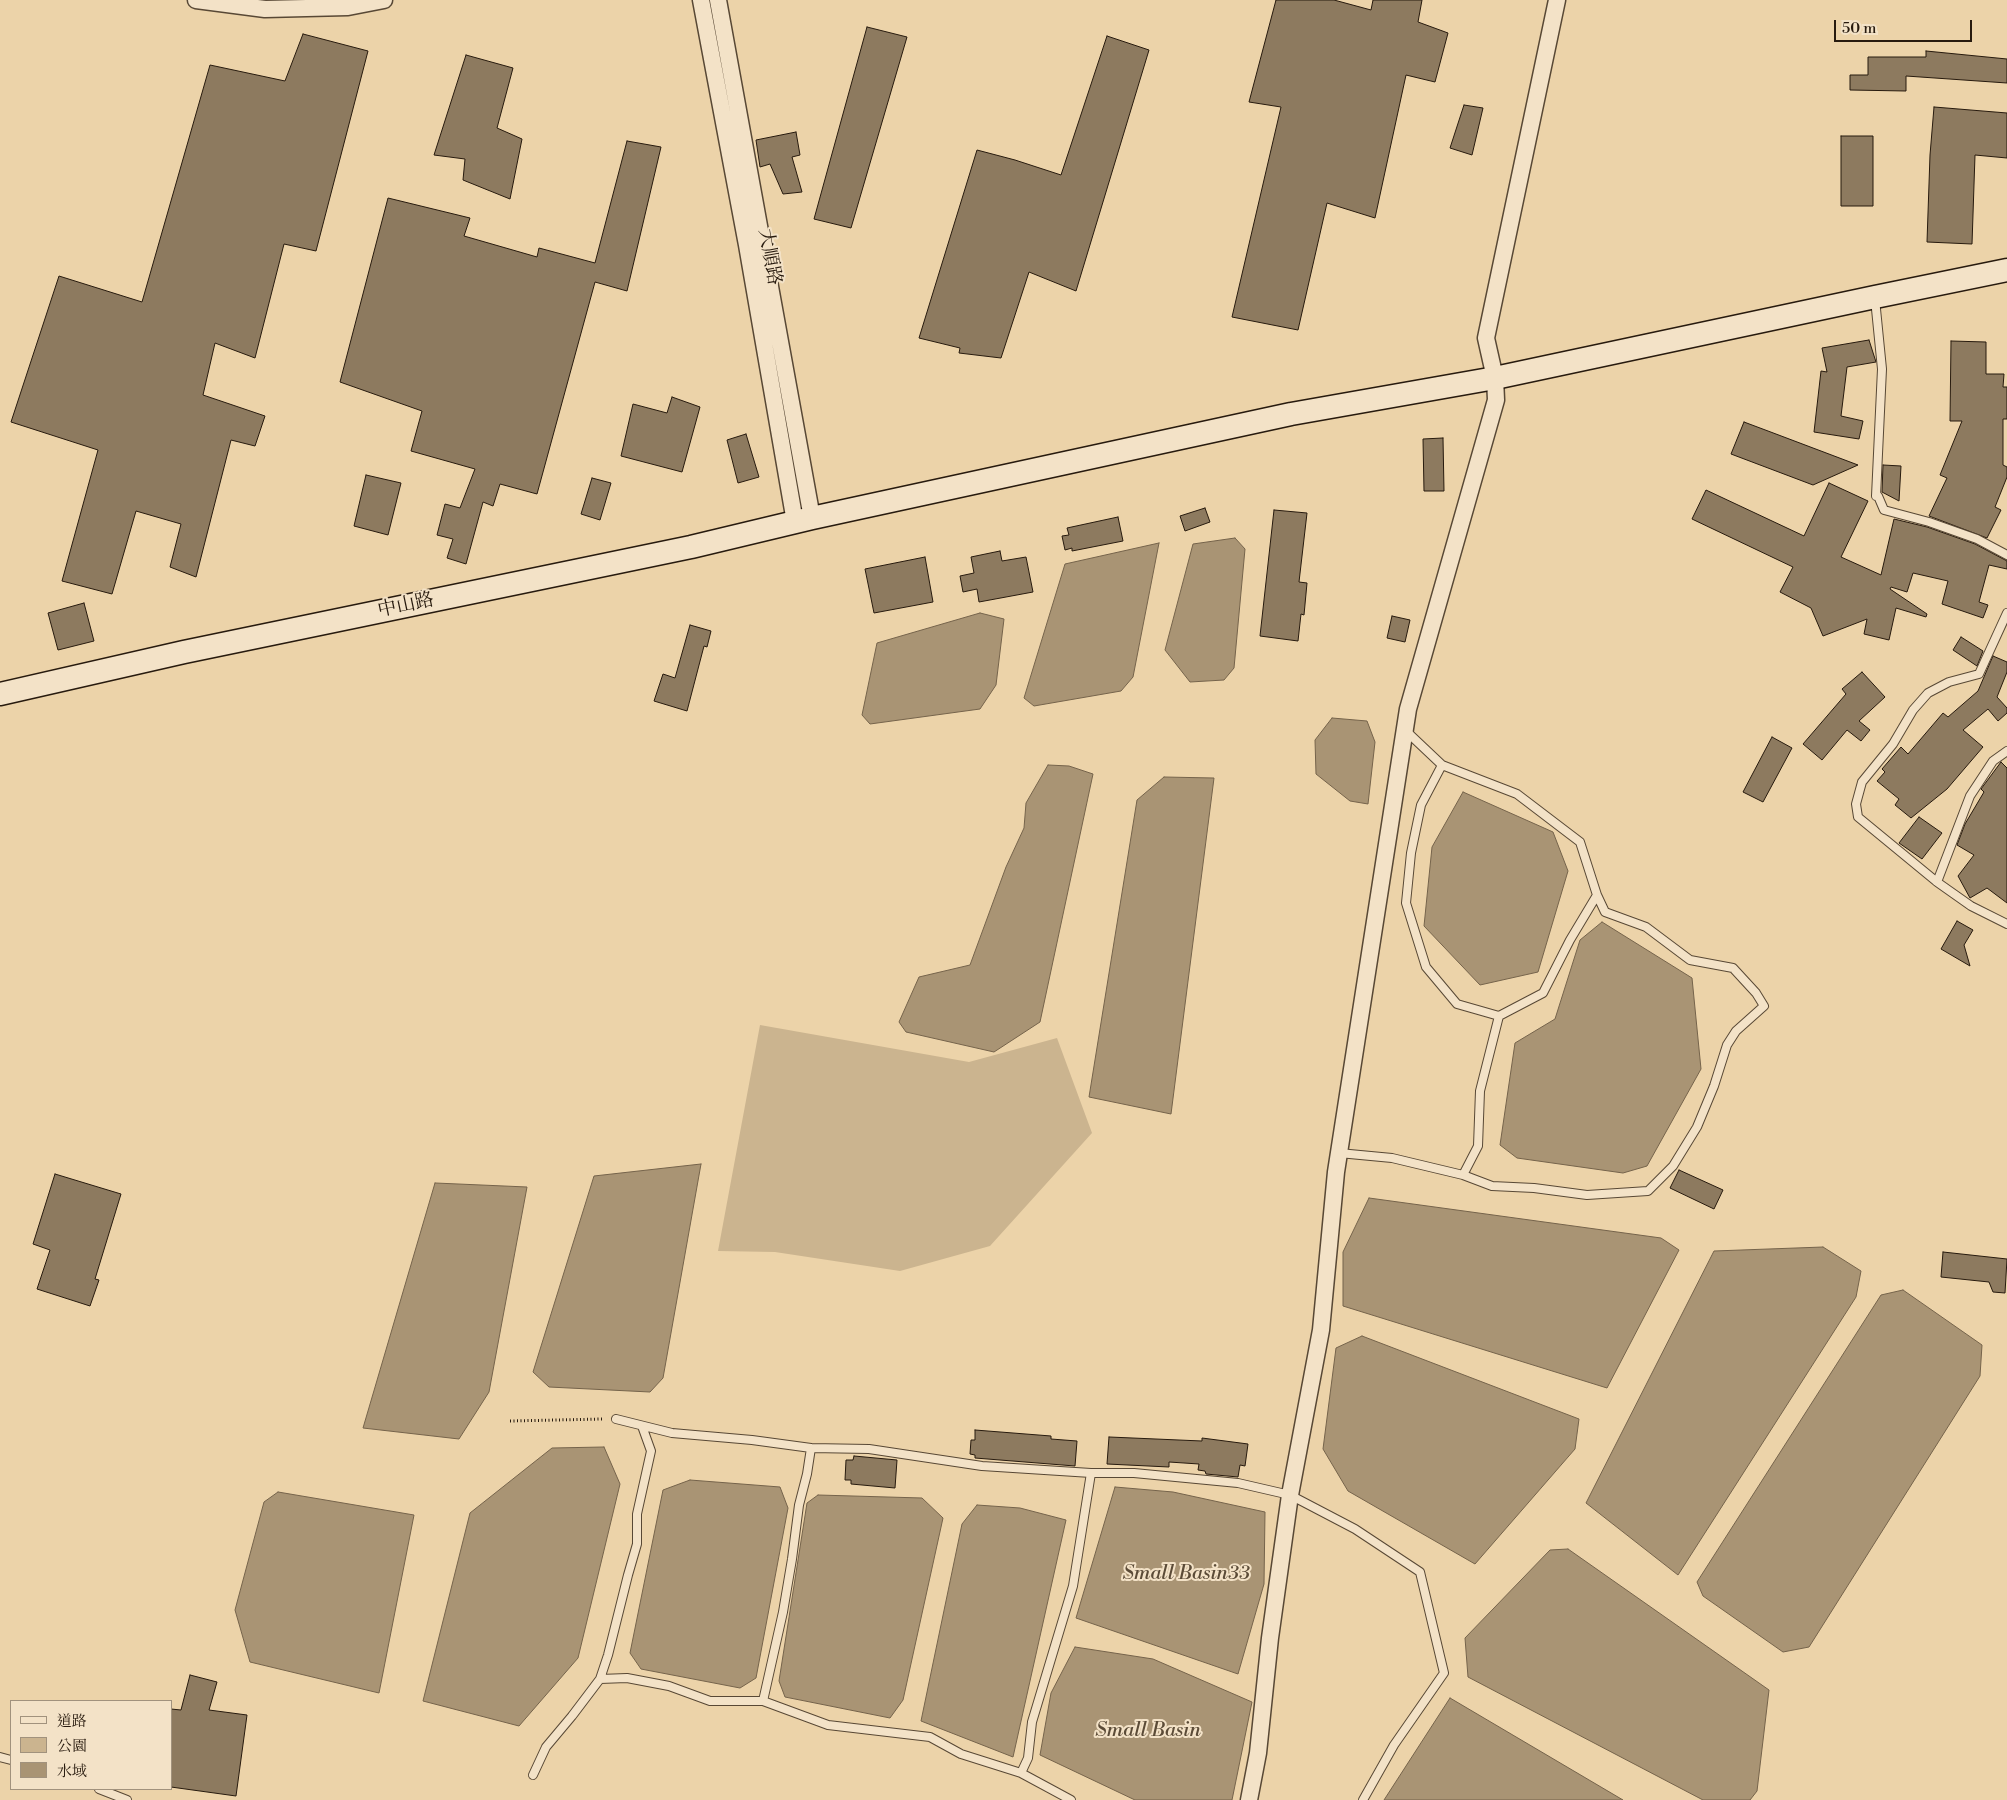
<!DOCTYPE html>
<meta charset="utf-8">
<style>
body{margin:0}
#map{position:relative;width:2007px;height:1800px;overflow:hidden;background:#ecd3a9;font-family:"Libre Bodoni","Noto Serif TC",serif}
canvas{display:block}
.legend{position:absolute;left:10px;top:1700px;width:162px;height:90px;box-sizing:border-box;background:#f3e2c7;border:1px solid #a1927d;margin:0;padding:6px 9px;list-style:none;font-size:15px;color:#271a0e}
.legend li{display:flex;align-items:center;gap:10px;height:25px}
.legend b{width:25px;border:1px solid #a1927d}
.scale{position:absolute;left:1834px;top:20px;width:138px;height:22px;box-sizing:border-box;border:2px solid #271a0e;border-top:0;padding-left:6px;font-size:15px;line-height:18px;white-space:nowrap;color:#271a0e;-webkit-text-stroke:4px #f3e2c7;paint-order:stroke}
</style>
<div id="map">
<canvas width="2007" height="1800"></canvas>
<ul class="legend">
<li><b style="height:6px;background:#f3e2c7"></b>道路</li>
<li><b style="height:14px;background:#cbb48f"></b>公園</li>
<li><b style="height:14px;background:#a99474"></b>水域</li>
</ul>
<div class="scale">50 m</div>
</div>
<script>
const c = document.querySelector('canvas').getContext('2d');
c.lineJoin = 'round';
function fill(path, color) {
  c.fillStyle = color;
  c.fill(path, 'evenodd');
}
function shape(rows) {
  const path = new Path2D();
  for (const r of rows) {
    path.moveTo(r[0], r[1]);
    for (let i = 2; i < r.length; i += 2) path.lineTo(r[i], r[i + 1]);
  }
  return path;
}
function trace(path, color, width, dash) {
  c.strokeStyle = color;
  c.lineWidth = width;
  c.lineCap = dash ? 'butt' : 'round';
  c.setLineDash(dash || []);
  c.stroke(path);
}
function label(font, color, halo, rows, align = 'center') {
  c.font = font + ' "Libre Bodoni","Noto Serif TC",serif';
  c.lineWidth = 4;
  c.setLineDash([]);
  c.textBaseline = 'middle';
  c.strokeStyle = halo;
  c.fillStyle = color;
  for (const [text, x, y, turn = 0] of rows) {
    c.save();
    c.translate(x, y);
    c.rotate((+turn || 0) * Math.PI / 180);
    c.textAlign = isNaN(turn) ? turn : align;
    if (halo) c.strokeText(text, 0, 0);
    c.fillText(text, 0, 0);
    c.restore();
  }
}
const green = shape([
 [760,1025,969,1062,1057,1038,1092,1133,990,1246,900,1271,775,1252,718,1251]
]);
const water = shape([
 [1235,538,1245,549,1234,668,1224,680,1190,682,1165,650,1193,544,1235,538],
 [1159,543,1133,677,1121,691,1034,706,1024,698,1065,564,1159,543],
 [980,613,1004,619,996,685,980,709,870,724,862,715,877,643,980,613],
 [1332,718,1367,721,1375,742,1368,804,1350,801,1316,774,1315,740,1332,718],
 [1048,765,1069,766,1093,774,1040,1022,994,1052,906,1032,899,1022,919,977,970,965,1006,867,1024,828,1026,803,1048,765],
 [1164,777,1214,778,1171,1114,1089,1097,1137,800,1164,777],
 [1463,792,1553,832,1568,871,1538,972,1480,985,1424,926,1432,847,1463,792],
 [1602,922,1692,978,1701,1069,1647,1166,1623,1173,1517,1158,1500,1145,1515,1043,1555,1019,1580,940,1602,922],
 [701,1164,663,1378,650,1392,549,1387,533,1372,594,1176,701,1164],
 [435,1183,527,1187,489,1392,459,1439,363,1428,435,1183],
 [1369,1198,1661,1238,1679,1250,1607,1388,1343,1306,1343,1252,1369,1198],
 [1823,1247,1861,1271,1856,1297,1678,1575,1586,1503,1714,1251,1823,1247],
 [1903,1290,1982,1345,1980,1376,1809,1647,1783,1652,1703,1596,1697,1582,1881,1295,1903,1290],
 [1362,1336,1579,1419,1575,1449,1475,1564,1348,1491,1323,1449,1336,1348,1362,1336],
 [604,1447,620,1484,578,1658,519,1726,423,1701,470,1513,552,1448,604,1447],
 [690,1480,780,1487,788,1508,756,1678,740,1688,641,1669,630,1653,663,1490,690,1480],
 [1115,1487,1173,1492,1265,1512,1264,1584,1238,1674,1076,1618,1115,1487],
 [278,1492,414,1515,379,1693,250,1662,235,1610,264,1502,278,1492],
 [818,1495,922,1498,943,1518,903,1700,890,1718,785,1697,779,1681,807,1503,818,1495],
 [977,1505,1020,1508,1066,1520,1013,1757,921,1721,962,1524,977,1505],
 [1568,1549,1769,1690,1757,1791,1750,1800,1703,1800,1468,1677,1465,1638,1550,1550,1568,1549],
 [1075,1647,1153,1659,1252,1702,1232,1800,1135,1800,1040,1755,1051,1693,1075,1647],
 [1450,1698,1623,1800,1384,1800,1450,1698]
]);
const building = shape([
 [1276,0,1334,0,1371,10,1373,0,1422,0,1418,22,1448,33,1435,82,1406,75,1375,218,1327,203,1298,330,1232,317,1281,107,1249,102,1276,0],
 [867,27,907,37,851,228,814,219,867,27],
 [303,34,368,51,316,251,284,244,255,358,215,343,203,395,265,416,255,446,231,440,196,577,170,567,181,524,136,511,112,594,62,581,98,450,11,422,59,276,142,302,210,65,285,81,303,34],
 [1107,36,1149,50,1076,291,1029,272,1001,358,959,353,960,348,919,338,977,150,1015,160,1061,175,1107,36],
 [1926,51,2007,59,2007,83,1906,76,1906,91,1850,90,1850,75,1868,75,1868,57,1926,57,1926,51],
 [466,55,513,68,497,128,522,139,510,199,463,180,465,159,434,155,466,55],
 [1464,105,1483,108,1472,155,1450,148,1464,105],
 [1934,107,2007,113,2007,158,1975,155,1972,244,1927,242,1930,155,1934,107],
 [796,132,800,155,792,157,802,192,783,194,770,164,760,167,756,140,796,132],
 [1841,136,1873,136,1873,206,1841,206,1841,136],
 [627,141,661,147,627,291,595,282,537,494,500,484,493,506,483,502,466,564,447,558,453,539,437,535,445,504,460,508,475,469,411,451,422,411,340,382,388,198,470,218,464,236,537,257,539,248,595,263,627,141],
 [1869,340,1876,362,1847,367,1841,416,1863,421,1859,439,1814,432,1821,371,1827,372,1822,348,1869,340],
 [1951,341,1986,342,1986,374,2004,374,2003,387,2007,387,2007,419,2003,419,2003,465,2007,467,2007,477,1995,507,2001,510,1987,538,1929,516,1947,478,1940,475,1962,421,1950,421,1951,341],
 [672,397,700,407,682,472,621,456,633,404,667,413,672,397],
 [1744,422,1768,431,1858,465,1813,485,1731,454,1744,422],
 [746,434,759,477,738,483,727,440,746,434],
 [1443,438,1444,491,1424,491,1423,439,1443,438],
 [1883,465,1901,466,1899,501,1882,492,1883,465],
 [366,475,401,483,388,535,354,526,366,475],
 [592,478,611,483,600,520,581,514,592,478],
 [1829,483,1868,501,1841,557,1881,575,1894,519,1927,527,1975,544,2007,561,2007,569,1989,565,1979,602,1988,605,1983,618,1942,604,1948,581,1913,573,1907,592,1891,587,1890,589,1927,614,1926,617,1896,608,1889,640,1864,634,1867,619,1823,636,1811,608,1780,592,1793,567,1692,519,1706,490,1804,536,1829,483],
 [1205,508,1210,522,1185,531,1180,516,1205,508],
 [1274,510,1307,513,1299,582,1307,583,1304,615,1301,614,1298,641,1260,636,1274,510],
 [1118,517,1123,541,1072,551,1072,548,1065,550,1062,536,1069,535,1067,528,1118,517],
 [1000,551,1002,561,1026,557,1033,592,979,602,977,589,963,592,960,576,974,573,971,557,1000,551],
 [925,557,933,602,874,613,865,569,925,557],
 [84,603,94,641,58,650,48,613,84,603],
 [1392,616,1410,620,1405,642,1387,638,1392,616],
 [690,625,711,631,707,647,704,646,687,711,654,701,663,674,675,678,690,625],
 [1961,637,1983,651,1977,666,1953,650,1961,637],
 [1993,656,2007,662,2007,672,1997,697,2007,708,2007,713,1998,721,1988,709,1963,730,1983,747,1947,789,1911,818,1895,805,1899,799,1877,781,1885,772,1882,769,1901,747,1908,754,1943,713,1948,717,1978,691,1993,656],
 [1862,672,1885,697,1859,721,1870,730,1861,741,1847,730,1822,760,1803,744,1846,694,1842,689,1862,672],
 [1772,737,1792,748,1763,802,1743,792,1772,737],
 [2001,762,2007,768,2007,903,1987,888,1970,898,1958,876,1974,855,1957,845,1965,824,1984,792,1981,789,2001,762],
 [1919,817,1942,833,1922,859,1899,843,1919,817],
 [1957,921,1973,930,1964,945,1970,966,1941,949,1957,921],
 [1679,1170,1723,1190,1714,1209,1670,1188,1679,1170],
 [55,1174,121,1194,95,1279,99,1280,90,1306,37,1289,50,1250,33,1244,55,1174],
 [1943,1252,2007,1259,2005,1293,1993,1292,1989,1282,1941,1277,1943,1252],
 [975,1430,1051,1436,1051,1439,1077,1441,1075,1466,975,1458,975,1455,970,1454,971,1440,975,1440,975,1430],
 [1109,1437,1202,1441,1202,1438,1248,1444,1245,1466,1240,1465,1238,1477,1206,1474,1205,1471,1198,1470,1199,1464,1169,1462,1169,1467,1107,1464,1109,1437],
 [854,1456,897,1460,895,1488,851,1484,851,1480,845,1480,846,1460,853,1460,854,1456],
 [190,1675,217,1682,209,1710,247,1715,236,1796,171,1787,171,1709,181,1710,190,1675]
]);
const path = shape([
 [510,1421,603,1419]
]);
const service = shape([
 [1875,299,1882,369,1876,496,1878,496,1884,510,1929,522,1977,539,2007,555],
 [2007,613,1979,674,1949,682,1928,693,1913,710,1893,744,1862,782,1856,804,1858,817,1937,882,1971,906,2007,924],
 [1442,765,1517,794,1580,842,1597,895,1570,940,1543,993,1499,1016],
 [1937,882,1970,796,1993,761,2007,751],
 [1339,1153,1392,1158,1463,1175,1478,1146,1480,1091,1499,1016,1457,1004,1426,967,1406,903,1411,853,1421,805,1442,765,1405,730],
 [1463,1175,1492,1186,1534,1188,1587,1195,1648,1191,1673,1166,1697,1127,1714,1086,1727,1045,1736,1031,1764,1006,1756,993,1733,968,1690,960,1646,927,1605,912,1597,895],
 [616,1419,672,1433,752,1440,811,1448,869,1449,982,1466,1091,1473],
 [600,1679,627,1678,669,1686,710,1701,763,1701,783,1612,792,1559,799,1505,807,1474,811,1448],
 [763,1701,828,1725,930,1737,961,1754,1021,1773],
 [0,1757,11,1760],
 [533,1775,546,1747,572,1716,600,1679,608,1655,628,1575,637,1544,637,1514,651,1451,642,1426],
 [99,1789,127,1800],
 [1071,1800,1021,1773,1028,1758,1032,1722,1073,1586,1091,1473,1134,1473,1238,1483,1290,1495,1355,1529,1420,1572,1444,1673,1394,1745,1363,1800]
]);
const minor = shape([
 [196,0,265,9,348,7,384,0],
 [701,0,747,245,795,522],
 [718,0,812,518],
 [1249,1800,1258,1753,1270,1638,1290,1495,1321,1330,1336,1172,1408,709,1496,400,1495,378,1486,338,1557,0]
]);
const secondary = shape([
 [0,694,184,652,691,547,812,518,1291,414,1495,378,1875,297,2007,270]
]);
const streetNames = [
 ["大順路",769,257,80],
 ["中山路",406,606,-12]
];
const waterNames = [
 ["Small Basin33",1186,1574],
 ["Small Basin",1148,1731]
];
fill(green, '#cbb48f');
fill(water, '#a99474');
trace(water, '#75634b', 1);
fill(building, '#8d7a5f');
trace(building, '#271a0e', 1);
trace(service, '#584835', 10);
trace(minor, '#584835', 19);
trace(secondary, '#271a0e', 25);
trace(path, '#271a0e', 3, [1, 2.5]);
trace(service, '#f3e2c7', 8);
trace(minor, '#f3e2c7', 16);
trace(secondary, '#f3e2c7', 22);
label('19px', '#271a0e', '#f3e2c7', streetNames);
label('italic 20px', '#5b4b37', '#f3e2c7', waterNames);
</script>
